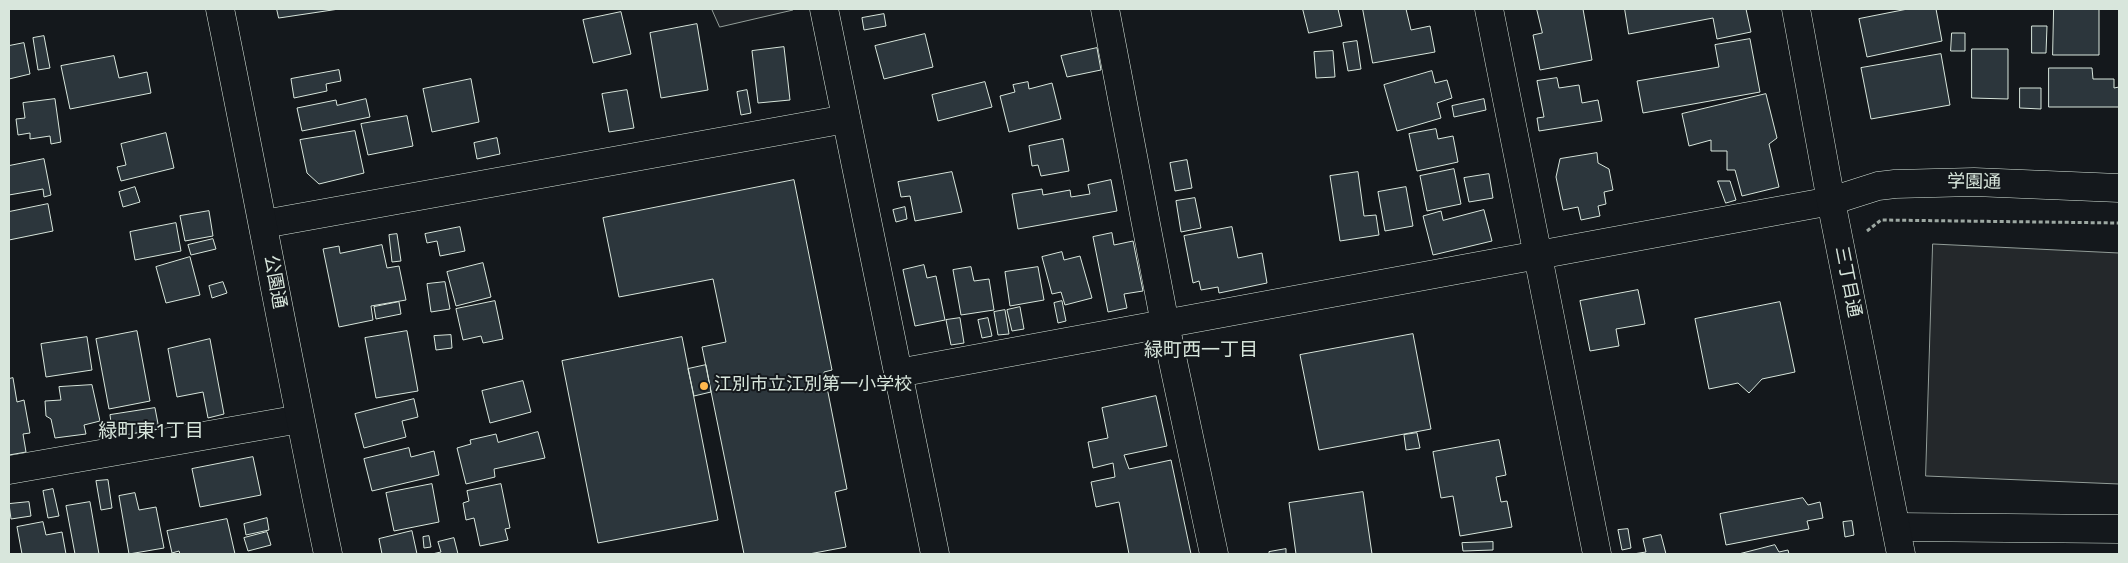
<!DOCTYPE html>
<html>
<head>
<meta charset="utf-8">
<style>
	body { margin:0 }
	#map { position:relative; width:2128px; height:563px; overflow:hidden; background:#14181c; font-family:"Titillium Web",sans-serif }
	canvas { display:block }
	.frame { position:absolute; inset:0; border:10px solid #d8e6dc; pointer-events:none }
</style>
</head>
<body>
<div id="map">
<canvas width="2128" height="563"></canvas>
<div class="frame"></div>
</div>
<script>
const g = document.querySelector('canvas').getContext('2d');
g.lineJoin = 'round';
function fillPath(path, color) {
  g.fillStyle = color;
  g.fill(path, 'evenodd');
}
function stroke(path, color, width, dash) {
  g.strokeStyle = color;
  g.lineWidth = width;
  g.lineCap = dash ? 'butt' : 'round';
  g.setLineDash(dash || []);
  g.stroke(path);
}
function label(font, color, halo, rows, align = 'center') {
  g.font = font + ' "Titillium Web","Noto Sans JP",sans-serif';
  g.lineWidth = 4;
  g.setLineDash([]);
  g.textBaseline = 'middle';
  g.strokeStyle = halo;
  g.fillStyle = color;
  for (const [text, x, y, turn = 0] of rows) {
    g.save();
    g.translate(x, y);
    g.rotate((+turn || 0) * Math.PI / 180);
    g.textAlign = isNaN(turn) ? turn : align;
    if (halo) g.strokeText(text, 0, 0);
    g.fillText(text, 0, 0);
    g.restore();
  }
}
const green = new Path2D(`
	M712,9H793V10L720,27Z`);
fillPath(green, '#202428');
stroke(green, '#939e99', 1);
const parking = new Path2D(`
	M1933,244L2119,253V484L1926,476Z`);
fillPath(parking, '#24282b');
stroke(parking, '#939e99', 1);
const building = new Path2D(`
	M277,9H339L279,18Z
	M1303,9H1338L1342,26L1309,33Z
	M1363,9H1406L1411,30L1430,26L1435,52L1373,63Z
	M1537,9H1583L1592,60L1540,70L1533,35L1542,33Z
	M1625,9H1746L1751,32L1717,39L1713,18L1629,34Z
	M1908,9H1936L1942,41L1867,57L1859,19Z
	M2054,9H2099V55H2053Z
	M621,12L631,54L593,63L583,20Z
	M884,14L886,26L864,30L862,18Z
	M697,24L708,90L661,98L650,33Z
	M2032,26H2047L2046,53H2032Z
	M1952,33H1965V51H1951Z
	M925,34L933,67L884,79L875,46Z
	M44,36L50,68L38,70L33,38Z
	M1750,39L1760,92L1643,113L1637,81L1719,67L1715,45Z
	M1357,41L1361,69L1348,71L1343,43Z
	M24,43L30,74L9,79V46Z
	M784,47L790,100L758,103L752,51Z
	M1097,48L1101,70L1067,77L1061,56Z
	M1972,49H2008V99L1972,98Z
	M1333,51L1335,77L1316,78L1314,52Z
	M1941,54L1950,105L1871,119L1861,68Z
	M114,56L119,78L147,72L151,93L70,109L61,66Z
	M2049,68H2092L2093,79H2114V88L2119,87V107H2049Z
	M339,70L341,81L326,84L327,91L294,98L291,79Z
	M1432,71L1435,83L1447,80L1452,98L1437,103L1441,118L1397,131L1384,85Z
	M1557,78L1559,88L1579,85L1582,103L1598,100L1602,121L1539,131L1537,118L1544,117L1537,81Z
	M471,79L479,122L432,132L423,89Z
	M985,82L992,107L938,121L932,95Z
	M1028,82L1029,89L1052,83L1061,119L1009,132L1000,96L1015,92L1013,85Z
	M2020,88H2041V109L2020,108Z
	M627,90L634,128L609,132L602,94Z
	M747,90L751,113L741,115L737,92Z
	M1766,94L1777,138L1769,144L1779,187L1742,196L1735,170H1727V151H1711V140L1689,146L1682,114Z
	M55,99L61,142L51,144L50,136L30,139V133L18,135L16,119L25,118L23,103Z
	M366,99L370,117L302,131L297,108L336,100L337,105Z
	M1484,99L1486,110L1454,117L1452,106Z
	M407,116L413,146L368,155L361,124Z
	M1436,129L1438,139L1453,136L1458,162L1417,171L1409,134Z
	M355,131L364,173L319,184L307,173L300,140Z
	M166,133L174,168L121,181L117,167L126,165L121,144Z
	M497,138L500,154L477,159L474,143Z
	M1063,139L1069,171L1041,176L1038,165L1032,166L1029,146Z
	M1597,153L1598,163L1609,169L1613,190L1604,192L1606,204L1598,206L1600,216L1581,220L1578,207L1563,210L1556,177L1560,159Z
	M44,159L51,195L44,197L43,189L9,195V166Z
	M1187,160L1192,188L1175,191L1170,163Z
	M1454,169L1461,204L1427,211L1420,176Z
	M952,172L962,212L915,221L910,196L901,197L898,182Z
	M1358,172L1364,216L1376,215L1379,235L1340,241L1330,176Z
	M1489,174L1493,198L1469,202L1464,178Z
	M794,180L832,370L824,372L847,489L835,492L846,547L809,554H744L702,347L726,342L713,279L619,297L603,218Z
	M1111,180L1117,211L1018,229L1012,194L1042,189L1043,195L1070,190L1071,197L1090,194L1088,185Z
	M1718,181H1730L1736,200L1726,203Z
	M135,187L140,202L123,207L119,192Z
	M1406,187L1413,226L1385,231L1378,192Z
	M1195,198L1201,228L1181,232L1176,201Z
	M48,204L53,231L9,240V212Z
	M905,207L907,219L896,222L893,210Z
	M1484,210L1492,241L1433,255L1423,216L1441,211L1443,220Z
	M209,211L213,236L185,241L180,216Z
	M176,223L181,251L135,260L130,232Z
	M460,227L465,251L440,256L437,241L427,243L425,234Z
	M1232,227L1238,258L1262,253L1267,283L1219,293L1218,287L1201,290L1199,281L1193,283L1184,236Z
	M1112,233L1114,245L1133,241L1143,291L1124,294L1127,308L1108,312L1093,237Z
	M397,234L401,261L392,262L389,235Z
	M213,239L216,249L191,255L188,245Z
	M382,245L387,268L399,266L406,300L371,306L373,320L339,327L323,249L339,246L340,253Z
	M1062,252L1064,260L1080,256L1092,298L1065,305L1061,292L1052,294L1042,257Z
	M190,257L200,295L166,303L156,267Z
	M483,263L491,297L456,306L447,272Z
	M924,265L927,278L936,276L945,320L915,326L903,270Z
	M971,267L974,281L989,279L994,310L961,315L953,270Z
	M1038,267L1044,300L1010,306L1005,272Z
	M223,282L227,293L212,298L209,286Z
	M445,282L450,309L431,312L427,284Z
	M1638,290L1645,324L1616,329L1619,346L1590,351L1580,301Z
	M495,301L503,339L483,343L481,336L463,340L456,309Z
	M1062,301L1066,321L1058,323L1054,303Z
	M399,302L401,314L376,319L374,307Z
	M1780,302L1795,372L1762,379L1749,393L1738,383L1709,389L1695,319Z
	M1020,307L1024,329L1012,331L1007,310Z
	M1005,310L1009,334L998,335L994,312Z
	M960,318L964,343L951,345L946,320Z
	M988,318L992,336L982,338L978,320Z
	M137,331L150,401L109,409L96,339Z
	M407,331L418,391L376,398L365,338Z
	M1413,334L1431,429L1319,450L1300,355Z
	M451,335L452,348L436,350L434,336Z
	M87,337L92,370L46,377L41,344Z
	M682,337L718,520L598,543L562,361Z
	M210,339L224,414L208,418L203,392L177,397L168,349Z
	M706,365L711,392L694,396L688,369Z
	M13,378L17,402L24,400L30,433L23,434L26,452L9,455V379Z
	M523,381L531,412L490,423L482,391Z
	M92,385L100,421L84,425L86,434L55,438L51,419L46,416L45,401L61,400L59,387Z
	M1156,396L1167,446L1124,455L1129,469L1171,460L1191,554H1129L1119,502L1096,507L1091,482L1115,477L1113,463L1093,468L1088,442L1108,438L1102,408Z
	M414,399L418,417L402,421L406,437L364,448L355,414Z
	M155,408L159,429L113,437L110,415Z
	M538,432L545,458L494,469L495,477L466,484L457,448L471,444L470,440L496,434L498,442Z
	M1417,433L1420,448L1406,450L1404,435Z
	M1499,440L1506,475L1496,477L1501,502L1507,501L1512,527L1460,536L1453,496L1441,498L1433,452Z
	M409,448L411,457L434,451L439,475L372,491L364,459Z
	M253,457L261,495L200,507L192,469Z
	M108,480L112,508L101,510L96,481Z
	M432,484L439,522L394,531L386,493Z
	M501,484L510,528L505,529L508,540L480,546L474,518L466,520L463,503L469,501L467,491Z
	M53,489L59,516L48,518L43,491Z
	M1363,492L1372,554H1296L1289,503Z
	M135,493L139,510L156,507L164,548L129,554L119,496Z
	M1803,498L1808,505L1820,502L1823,518L1807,521L1809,529L1726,545L1720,514Z
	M29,502L31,516L11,519L9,504Z
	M90,502L99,554H75L66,506Z
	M267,518L269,530L246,535L244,524Z
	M227,519L235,554H180L179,551L172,553L167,531Z
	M1852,521L1854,535L1845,537L1843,522Z
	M43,522L46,535L62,532L66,554H22L17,527Z
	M1628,529L1631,548L1622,550L1618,530Z
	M412,531L417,554H382L379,539Z
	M267,532L271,545L248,551L244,538Z
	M1661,535L1666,554H1633L1646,552L1643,539Z
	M429,536L431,547L424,548L423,537Z
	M454,538L458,554H432L441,552L438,542Z
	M1493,542V550L1463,551L1462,543Z
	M1775,545L1779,552L1788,550L1789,554H1739Z
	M1286,549V554H1269V552Z`);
fillPath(building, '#2c363c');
stroke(building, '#d8e6dc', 1);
const minor = new Path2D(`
	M824,9L935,554
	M1105,9L1165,324L1214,554
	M1489,9L1597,554
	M264,224L846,119
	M898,373L1831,201
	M9,470L300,419
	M1896,527L2119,529`);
const tertiary = new Path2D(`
	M220,9C257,190 290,373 328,554
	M1796,9L1831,201L1901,554
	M1831,201L1878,186L1895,184L1974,182L2119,188`);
stroke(minor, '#d8e6dc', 29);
stroke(tertiary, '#d8e6dc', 29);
stroke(new Path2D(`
	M1867,231L1881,220L2119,223`), '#9da8a2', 3, [4, 2.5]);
stroke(minor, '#14181c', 28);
stroke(tertiary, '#14181c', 28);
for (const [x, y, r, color] of [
	[704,386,5,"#ffb74d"]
]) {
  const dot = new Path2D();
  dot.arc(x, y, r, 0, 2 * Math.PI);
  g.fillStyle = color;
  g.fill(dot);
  stroke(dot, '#14181c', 2);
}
label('18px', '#d8e6dc', '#14181c', [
	["学園通",1974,183,1],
	["公園通",274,282,80],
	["三丁目通",1847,282,79]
]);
label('18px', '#d8e6dc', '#14181c', [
	["江別市立江別第一小学校",714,386]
], 'left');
label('19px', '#d8e6dc', '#14181c', [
	["緑町西一丁目",1201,351],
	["緑町東1丁目",151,432]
]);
</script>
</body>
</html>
